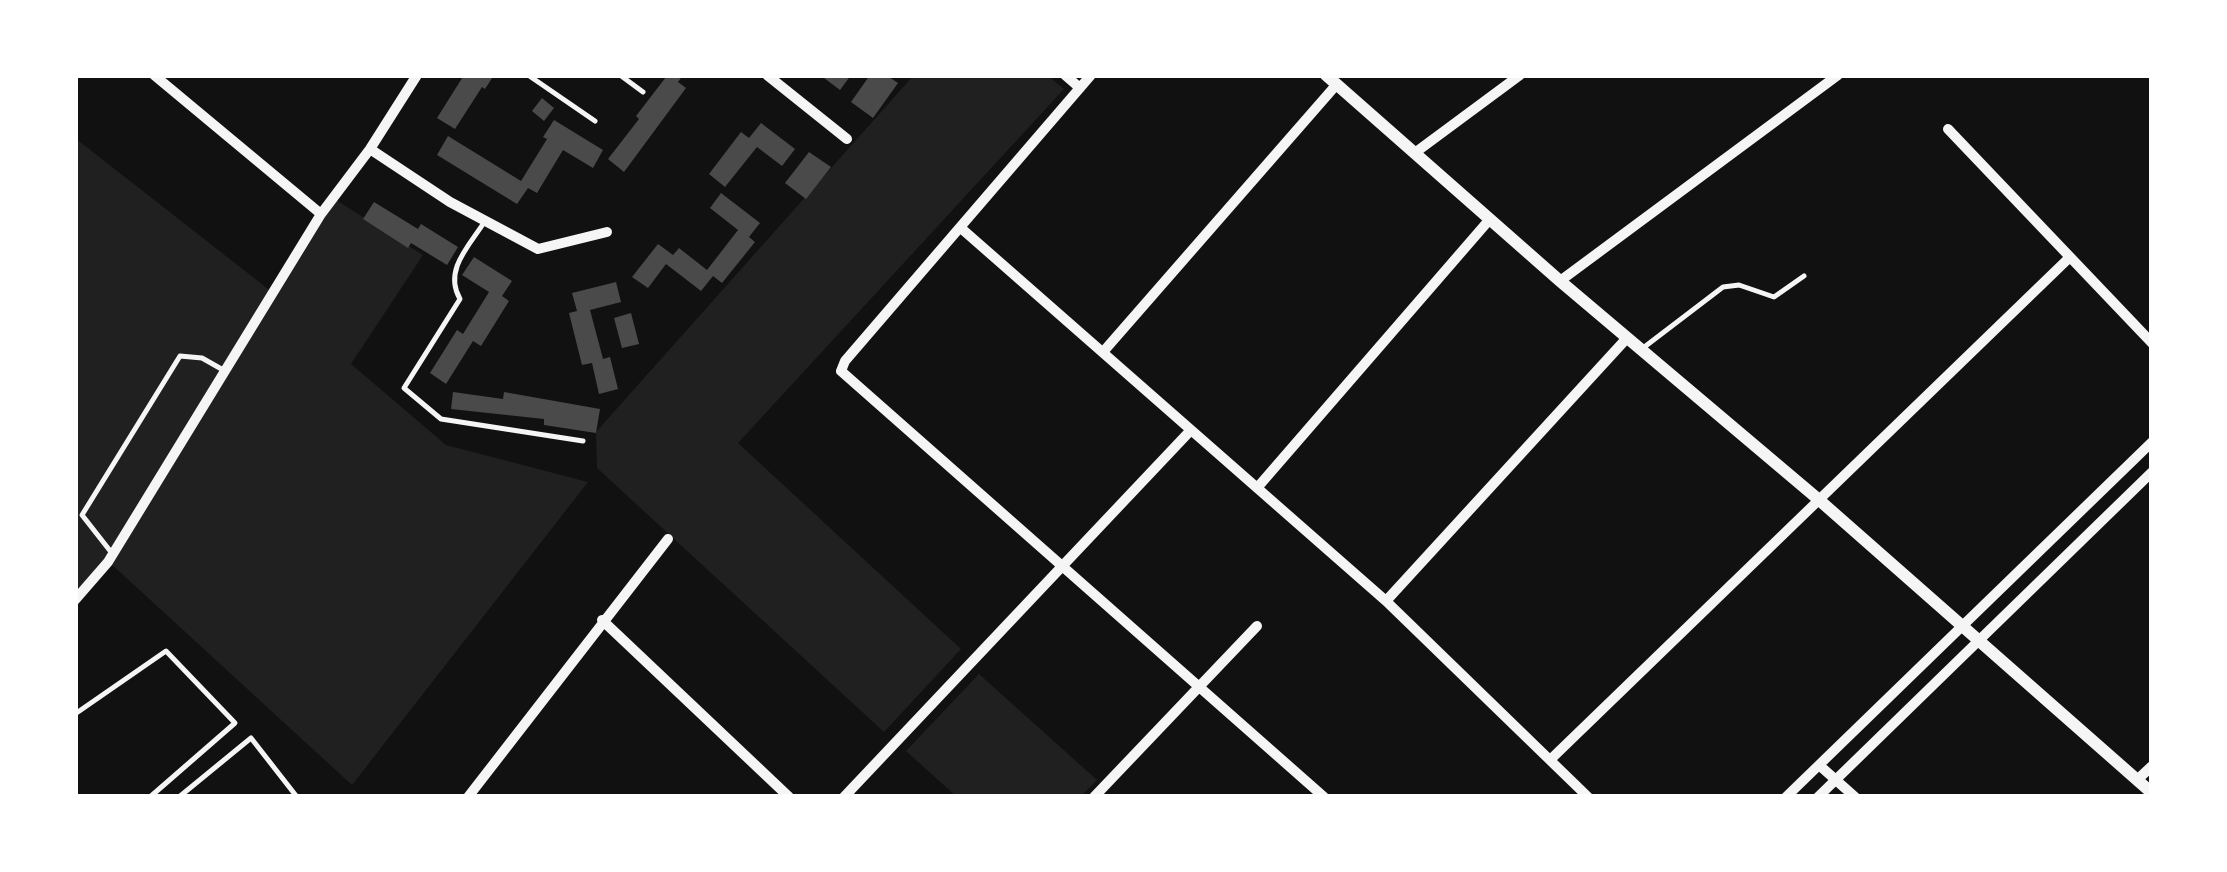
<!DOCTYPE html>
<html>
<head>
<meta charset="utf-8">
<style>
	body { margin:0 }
	#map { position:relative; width:2227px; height:872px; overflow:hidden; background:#111; font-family:"PT Sans Narrow",sans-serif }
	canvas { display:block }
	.frame { position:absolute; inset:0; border:78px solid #fff; pointer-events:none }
</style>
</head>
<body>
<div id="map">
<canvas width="2227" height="872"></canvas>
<div class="frame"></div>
</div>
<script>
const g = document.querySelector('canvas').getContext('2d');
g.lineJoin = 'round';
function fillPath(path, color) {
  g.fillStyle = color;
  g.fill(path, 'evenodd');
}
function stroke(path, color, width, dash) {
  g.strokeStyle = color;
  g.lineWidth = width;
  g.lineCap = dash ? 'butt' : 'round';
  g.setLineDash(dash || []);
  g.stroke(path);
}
fillPath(new Path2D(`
	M914,75H1047L1064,89L738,443L961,649L884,732L597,468L596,432Z
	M75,138L272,292L333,198L423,255L351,364L446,445L588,482L352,785L109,562L75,600Z
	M979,674L1097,780L1080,797H957L906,751Z`), '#202020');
fillPath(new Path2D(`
	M464,75H494L485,89L482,87L455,129L437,118Z
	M663,75H683L678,82L686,88L624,172L608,159L639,119L636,116L666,77Z
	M820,75H851L840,90Z
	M870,75H886L898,83L873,118L851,102Z
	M542,98L554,108L544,121L532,111Z
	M554,120L603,150L593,168L563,150L537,193L528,188L517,204L437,155L448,136L521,181L547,139L543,137Z
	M761,123L795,149L782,166L757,147L725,187L709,174L741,132L749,138Z
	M809,152L831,167L806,199L785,183Z
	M721,193L760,223L749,237L755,242L722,283L713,276L701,291L666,264L648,288L632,277L658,244L673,255L679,248L707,270L738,230L710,208Z
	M374,202L418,229L421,224L458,247L447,265L411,243L408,248L363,219Z
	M474,257L512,281L502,296L509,301L481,346L473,341L446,384L430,373L457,330L463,334L489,292L462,275Z
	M616,282L621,302L590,310L603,359L610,357L618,389L599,394L592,363L582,365L569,313L577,311L572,293Z
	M631,313L639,344L622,348L614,318Z
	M453,392L503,399L504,392L600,409L596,433L544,425V419L451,409Z`), '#4a4a4a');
stroke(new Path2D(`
	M528,75L595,121
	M620,75L643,92
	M485,221C470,245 443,270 460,299L404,388L441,419L583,441
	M1643,348L1723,287L1739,285L1774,297L1804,276
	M111,552L82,515L180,356L202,358L225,371
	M75,714L166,651L235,723L150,797
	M179,797L251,738L297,797`), '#f5f5f5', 5);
stroke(new Path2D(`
	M154,75L321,214
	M767,75L847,139
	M1065,75L1080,88
	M1091,75L845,361L841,371L1324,797
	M1948,129L2152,343
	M370,149L450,202L538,249L607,232
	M1416,152L1520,75
	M962,229L1386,601L1588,797
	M1560,281L1838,75
	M1103,352L1337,84
	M1257,488L1490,219
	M75,600L108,562L321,214L370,149L417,75
	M1386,601L1627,338
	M602,620L789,797
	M1551,759L2070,257
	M1819,765L1855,797
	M2137,780L2152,766
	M468,797L668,539
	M844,797L1191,430
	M1094,797L1257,626
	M1786,797L2152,442
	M1818,797L2152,472`), '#f5f5f5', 10);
stroke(new Path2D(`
	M1326,75L1560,281L1818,499L2152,793`), '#f5f5f5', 12);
</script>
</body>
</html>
